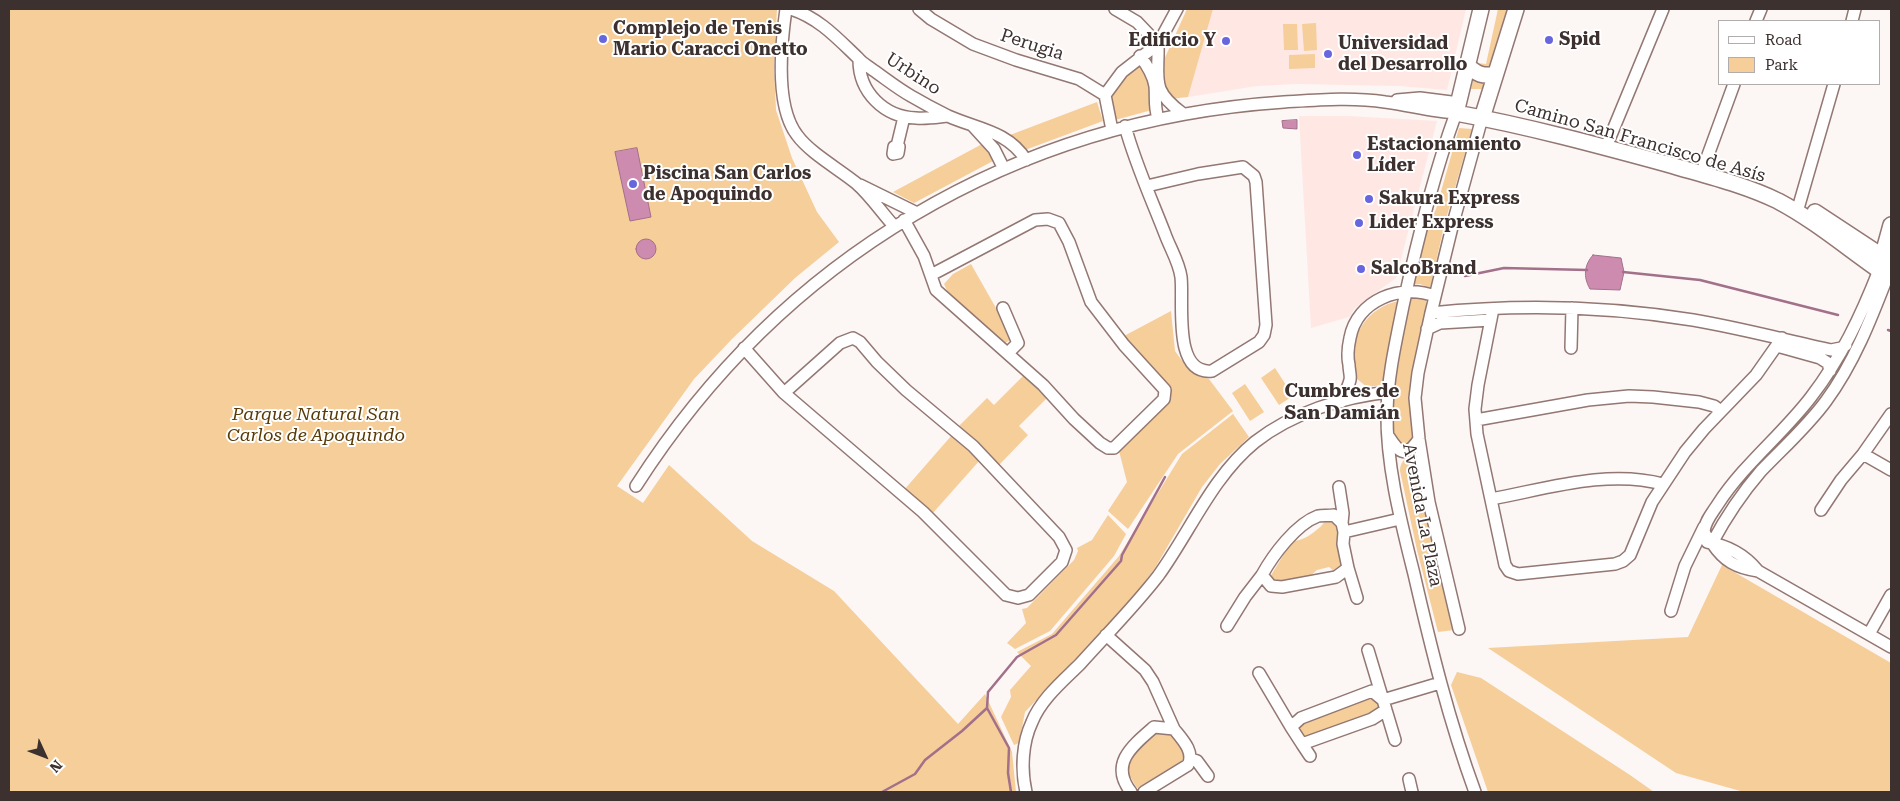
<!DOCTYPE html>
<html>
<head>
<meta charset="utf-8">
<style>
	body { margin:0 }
	#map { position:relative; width:1900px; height:801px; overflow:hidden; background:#fcf6f5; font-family:"Roboto Serif",serif }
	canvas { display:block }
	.frame { position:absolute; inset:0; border:10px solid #3c312f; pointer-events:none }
	.legend { position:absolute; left:1718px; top:20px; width:162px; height:65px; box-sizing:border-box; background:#fff; border:1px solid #b1adac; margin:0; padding:6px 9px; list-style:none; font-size:15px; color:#3c312f }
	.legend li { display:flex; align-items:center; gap:10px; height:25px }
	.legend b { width:25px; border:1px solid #b1adac }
	.north { position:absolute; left:20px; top:731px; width:50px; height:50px; -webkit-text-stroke:4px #fff; paint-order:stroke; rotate:133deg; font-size:14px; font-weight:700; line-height:20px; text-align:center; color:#3c312f }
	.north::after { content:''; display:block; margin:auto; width:18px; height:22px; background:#3c312f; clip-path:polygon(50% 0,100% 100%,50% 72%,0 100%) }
</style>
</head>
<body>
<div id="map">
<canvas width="1900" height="801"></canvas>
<div class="frame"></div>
<ul class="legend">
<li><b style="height:6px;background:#fff"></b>Road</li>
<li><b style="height:14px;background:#f5ce9a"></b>Park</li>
</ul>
<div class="north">N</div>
</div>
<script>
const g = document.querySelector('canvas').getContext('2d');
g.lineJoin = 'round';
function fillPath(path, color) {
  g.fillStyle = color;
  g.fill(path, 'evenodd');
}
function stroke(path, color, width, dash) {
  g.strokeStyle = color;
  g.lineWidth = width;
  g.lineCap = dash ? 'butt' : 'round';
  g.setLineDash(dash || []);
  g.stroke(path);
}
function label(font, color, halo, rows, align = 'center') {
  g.font = font + ' "Roboto Serif",serif';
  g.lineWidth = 4;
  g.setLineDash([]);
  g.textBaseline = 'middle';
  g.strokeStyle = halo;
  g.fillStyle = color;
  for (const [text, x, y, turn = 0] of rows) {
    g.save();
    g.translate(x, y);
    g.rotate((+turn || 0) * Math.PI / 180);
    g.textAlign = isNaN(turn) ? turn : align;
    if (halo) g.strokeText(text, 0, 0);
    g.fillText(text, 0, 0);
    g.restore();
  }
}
fillPath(new Path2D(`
	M1213,9H1466L1447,90L1400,86L1297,84L1257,86L1188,97Z
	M1299,116H1348L1437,121L1396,278L1355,308L1349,317L1311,328Z`), '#ffe7e3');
fillPath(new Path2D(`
	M9,9H777L774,67L776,110L792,158L817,212L839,242L795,278L732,339L694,379L617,486L643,503L669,465L752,541L834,591L958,724L985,694L1012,752L1016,792H9Z
	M1187,9H1213L1188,97L1170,99L1163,86V62Z
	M1498,9H1510L1483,89H1471L1477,63L1486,64Z
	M1316,23L1317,50L1304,51L1302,24Z
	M1283,24H1297L1298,50H1284Z
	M1315,54V68L1289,69V55Z
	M1141,65L1150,78L1152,110L1115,120L1111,95L1124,77Z
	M1097,102L1103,121L1025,150L1010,135Z
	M1459,128L1472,129L1445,222L1430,288L1420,284L1412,285L1423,239L1436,209Z
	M984,143L993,161L914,203L893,192Z
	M971,264L1013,338L1004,344L950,297L944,284L953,274Z
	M1416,296H1421L1426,300L1427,307L1410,397L1412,437L1410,443L1404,447L1393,438C1389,391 1400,346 1410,300Z
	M1399,301L1382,385L1367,387L1357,379C1356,369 1354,360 1354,351C1355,325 1376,305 1399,301Z
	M1171,311L1175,351L1188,369L1209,379L1233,411L1178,454L1128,529L1108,511L1127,482L1119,451L1168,401L1171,393L1166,382L1124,336Z
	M1275,368L1293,396L1279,405L1261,378Z
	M1024,375L1047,398L1019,426L1028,435L999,465L959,426L987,398L994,405Z
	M1245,384L1264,412L1250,421L1232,393Z
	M1233,414L1249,437L1220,464L1202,487L1155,568L1131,600L1025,712L1019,743L1014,745L1001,717L1011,697L1010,690L1031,666L1017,652L1052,634L1119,556L1182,454Z
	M952,435L980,460L932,514L904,490Z
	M1415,451L1429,529L1454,630L1438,632L1417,550L1400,471C1400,460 1407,458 1415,451Z
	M1108,515L1126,534L1114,556L1050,631L1015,649L1007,643L1026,623L1022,609L1027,608L1074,560L1078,551L1077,548L1092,540Z
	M1328,520H1332L1336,524L1338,528L1337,535L1342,566L1338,571H1334L1329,567L1317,570L1309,577L1276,584L1270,577L1292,541C1302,541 1311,535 1319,528C1323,525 1323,522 1328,520Z
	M1722,565L1891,663V792H1744L1676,773L1488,648L1688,637Z
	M1457,672L1481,678L1630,775L1654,792H1488L1451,685Z
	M1375,695L1380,712L1305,740L1297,725Z
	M1157,729L1170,731L1185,754L1182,762L1137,788L1128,773L1130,759Z`), '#f5ce9a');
const water = new Path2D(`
	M1297,120V129L1283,128L1282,121Z
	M637,148L651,217L630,221L615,152Z
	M636 249a10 10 0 1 1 20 0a10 10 0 1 1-20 0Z
	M1593,255L1621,258L1624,272L1620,290L1590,289C1583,277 1584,265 1593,255Z`);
fillPath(water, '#ce8bb0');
stroke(water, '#a27089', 1);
stroke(new Path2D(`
	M1623,272L1700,280L1838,315
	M1465,276L1504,268L1587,270
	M1888,330L1891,331
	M882,792L915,774L925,760L962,731L987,708
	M1011,792L1008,773L1009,748L987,708L988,692L1017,657L1056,635L1121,561L1122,555L1165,477`), '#a27089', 2.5);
const street = new Path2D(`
	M786,9C781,44 775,106 797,135C810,153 839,169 856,183C870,195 882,213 894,226
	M791,9C819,18 837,38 858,58C862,63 868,66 873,70C886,79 897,88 911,96C923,103 936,110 948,116C977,129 1008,131 1026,160
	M919,9L931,19L973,44L1016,60L1079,79L1105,95L1112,130
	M1115,9L1137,22L1158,44C1159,80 1150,89 1182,113
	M1756,21L1761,9
	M1852,21L1855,9
	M1140,56C1147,65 1153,74 1155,86C1156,97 1154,107 1158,118
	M859,60C859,92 884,117 916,118C927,119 938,117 948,116
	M1105,95L1122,72L1158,44L1177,9
	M1397,100L1420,98L1459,103
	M973,126L994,149L1004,169
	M1125,126C1135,163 1151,198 1165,234C1170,248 1179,262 1181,277C1184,301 1172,375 1212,371L1259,342L1264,335L1266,325L1256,182L1254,176L1243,167L1198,174L1147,186
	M897,146L894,147L893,154L898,153L899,147L897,146L904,117
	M1606,147L1663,9
	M1704,166L1734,84
	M860,185L917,213
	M1797,212L1834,84
	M904,220L924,256L936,290L1043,385L1074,419L1100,443L1108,448H1114L1164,399L1165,390L1124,345L1091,302L1069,242L1059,223L1048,219L1035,220L931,275
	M1879,270C1861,316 1841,358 1811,397C1782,435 1744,464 1718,504C1713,512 1705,521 1704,531C1705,537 1709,538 1712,543C1724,561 1736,568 1758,571L1891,647
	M1003,308L1018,343L1008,353
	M1493,309L1478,385L1475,409L1477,434L1505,565L1509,571L1518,574L1615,564L1623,561L1630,555L1652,502L1685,452L1704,429L1756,375L1782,338
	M1431,313C1518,304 1606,306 1693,320C1740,328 1785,340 1831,350L1841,348L1846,345
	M1427,329L1440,323L1491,320
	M1777,346L1820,358L1828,363L1830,371
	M744,348L784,393L923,512L1006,595L1018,598L1029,595L1062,562L1066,550L1059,537L973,446L906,390L877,362L860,342L853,338L840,343L784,393
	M1571,348L1572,308
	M1341,402C1344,395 1348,388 1350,380C1351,376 1349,370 1349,365C1347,356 1348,347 1350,338C1357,300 1401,283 1435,296
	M1476,420L1588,400L1629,396L1653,397L1699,402L1714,406L1721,411
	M1389,437C1400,454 1406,458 1419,439
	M1863,454L1891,470
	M636,486C782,258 1014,120 1284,102C1317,100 1352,97 1385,102C1409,105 1432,112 1456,113C1433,176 1417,241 1403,306C1396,341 1388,375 1387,411C1386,465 1401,522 1414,574C1431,648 1449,721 1475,792
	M1339,487L1343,513L1342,523
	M1491,499C1546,489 1607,469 1663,484
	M1821,510L1841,480L1863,454L1891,414
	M1334,515L1342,523L1344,532L1343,544L1348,568L1336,577L1282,587L1271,586L1262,575C1273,555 1296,524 1318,516C1322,515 1329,516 1334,515Z
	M1344,532L1400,519
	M1707,542C1728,546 1744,554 1758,571
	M1712,543C1726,517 1742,493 1761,471C1783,448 1807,427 1826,401C1854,363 1871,319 1888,275
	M1348,568L1357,598
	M1671,611L1685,566L1704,527
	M1227,626L1245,597L1262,575
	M1459,629L1429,502L1419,439L1415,398L1418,373L1431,313L1452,227L1482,118
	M1869,634L1891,595
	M1106,635L1145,670L1153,682L1174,729
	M1368,650L1383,700L1440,683
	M1259,673L1291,727
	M1386,710L1372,719L1302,744L1291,727L1301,718L1372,691L1383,700L1395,740
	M1302,744L1310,756
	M1191,759L1197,761L1208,776
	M1409,779L1412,792
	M1026,792C1021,770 1022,743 1032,722C1041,699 1063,681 1080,664C1106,635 1134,607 1158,576C1190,532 1212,477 1255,442C1292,413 1342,397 1389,392
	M1131,792C1109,764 1132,746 1154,727L1174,729C1182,739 1195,752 1188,765L1144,792`);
const secondary = new Path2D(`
	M1481,9L1456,113C1527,126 1597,145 1667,164C1704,175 1743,184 1778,201C1814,220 1846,247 1879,270L1891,277
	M1468,66C1477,74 1483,77 1495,74
	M1482,118L1516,9
	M1815,212L1891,262
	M1880,265L1891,225`);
stroke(street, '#927772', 14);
stroke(secondary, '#927772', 18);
stroke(street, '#fff', 11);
stroke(secondary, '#fff', 15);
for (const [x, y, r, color] of [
	[603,39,5,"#6766df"],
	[1549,40,5,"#6766df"],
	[1226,41,5,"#6766df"],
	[1328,54,5,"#6766df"],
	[1357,155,5,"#6766df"],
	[633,184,5,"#6766df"],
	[1369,199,5,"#6766df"],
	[1359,223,5,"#6766df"],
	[1361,269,5,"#6766df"]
]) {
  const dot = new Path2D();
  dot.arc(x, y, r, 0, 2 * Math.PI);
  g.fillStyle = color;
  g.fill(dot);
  stroke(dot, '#fff', 2);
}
label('bold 18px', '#3c312f', '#fff', [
	["Complejo de Tenis",613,29],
	["Mario Caracci Onetto",613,50],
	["Spid",1559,40],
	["Edificio Y",1216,41,"right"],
	["Universidad",1338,44],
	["del Desarrollo",1338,65],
	["Estacionamiento",1367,145],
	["Líder",1367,166],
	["Piscina San Carlos",643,174],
	["de Apoquindo",643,195],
	["Sakura Express",1379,199],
	["Lider Express",1369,223],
	["SalcoBrand",1371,269]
], 'left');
label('18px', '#3c312f', '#fff', [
	["Perugia",1032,45,18],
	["Urbino",913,74,33],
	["Camino San Francisco de Asís",1640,141,16],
	["Avenida La Plaza",1422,515,79]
]);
label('italic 18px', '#583a07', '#fff', [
	["Parque Natural San",316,415],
	["Carlos de Apoquindo",316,436]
]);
label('bold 19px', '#3c312f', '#fff', [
	["Cumbres de",1342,391],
	["San Damián",1342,413]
]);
</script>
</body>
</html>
